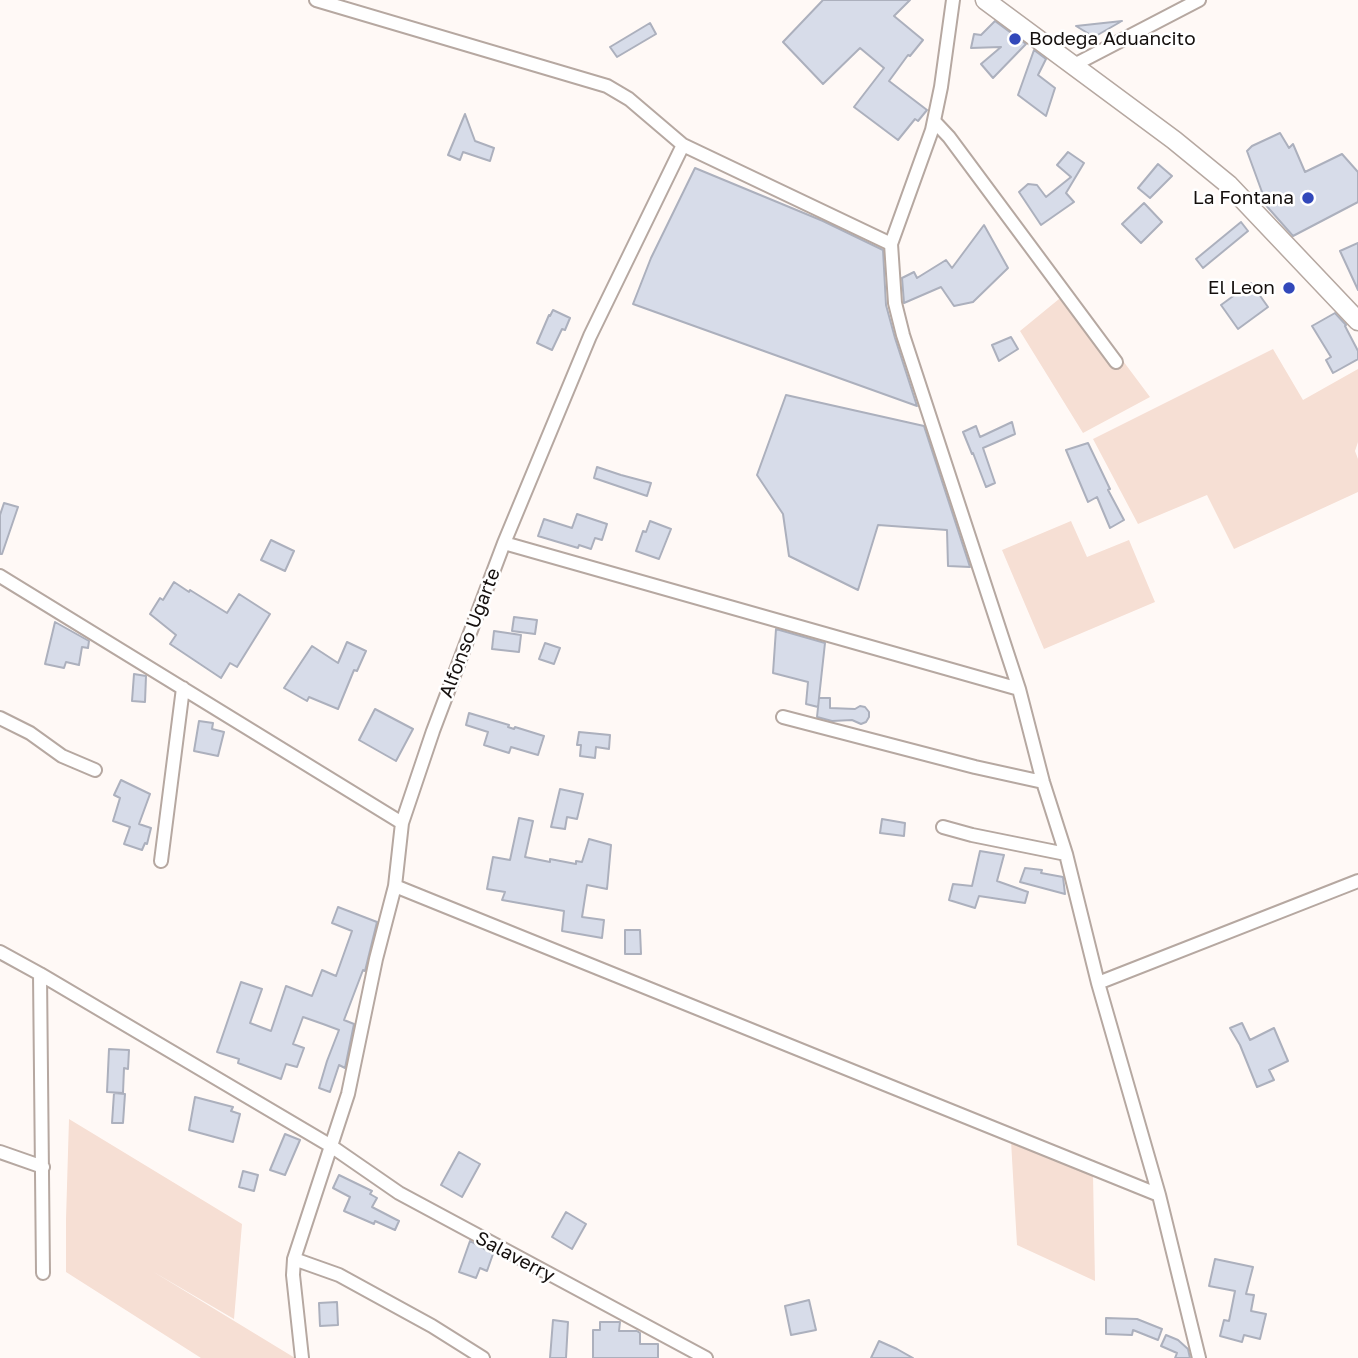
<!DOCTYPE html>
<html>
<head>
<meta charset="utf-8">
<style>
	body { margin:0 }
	canvas { display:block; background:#fff9f6 }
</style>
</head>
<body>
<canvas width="1358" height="1358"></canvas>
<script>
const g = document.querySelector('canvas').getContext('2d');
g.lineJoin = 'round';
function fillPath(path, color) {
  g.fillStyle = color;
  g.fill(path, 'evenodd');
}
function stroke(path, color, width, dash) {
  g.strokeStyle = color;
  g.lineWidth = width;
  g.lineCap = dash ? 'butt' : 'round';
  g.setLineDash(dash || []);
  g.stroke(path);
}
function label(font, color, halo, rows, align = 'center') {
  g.font = font + ' "Golos Text",sans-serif';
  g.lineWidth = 5;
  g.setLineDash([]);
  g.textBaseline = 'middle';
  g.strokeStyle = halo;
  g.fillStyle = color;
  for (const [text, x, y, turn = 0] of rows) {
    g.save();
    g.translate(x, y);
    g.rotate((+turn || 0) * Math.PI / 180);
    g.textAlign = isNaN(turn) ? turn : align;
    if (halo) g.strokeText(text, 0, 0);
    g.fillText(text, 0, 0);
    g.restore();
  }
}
fillPath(new Path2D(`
	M1070,290L1150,397L1083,433L1020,331Z
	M1273,349L1303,400L1358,369V442L1355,451L1358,459V492L1234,549L1207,495L1138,524L1093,439Z
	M1071,521L1087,557L1129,540L1155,602L1044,649L1002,550Z
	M69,1119L242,1224L234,1319L152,1271L295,1358H201L66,1272V1219Z
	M1011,1141L1093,1174L1095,1281L1017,1245Z`), '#f6dfd4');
const building = new Path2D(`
	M823,0H910L894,16L923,40L910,56L908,55L889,81L927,110L918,121L915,119L898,140L854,107L884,68L860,48L823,84L783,42Z
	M995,21L1026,44L993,78L981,64L1001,47L971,48L974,34L981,35Z
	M1122,21L1094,37L1076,26Z
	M650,23L656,34L617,57L610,47Z
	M1034,50L1046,59L1038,75L1055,88L1046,116L1018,95Z
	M465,114L475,141L494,148L490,161L463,152L460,160L448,155Z
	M1280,133L1289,148L1293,144L1305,172L1342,154L1358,172V202L1293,236L1256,194L1262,192L1247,151L1252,146Z
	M1068,152L1084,163L1066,193L1074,202L1041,225L1019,192L1028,184L1037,185L1046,197L1071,177L1057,165Z
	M1158,164L1172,176L1150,198L1138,188Z
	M695,168L823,221L883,250L886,305L895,338L917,406L633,304L651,258Z
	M1144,203L1162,222L1141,243L1122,224Z
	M1241,222L1248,231L1203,268L1196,259Z
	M984,225L1008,268L973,302L954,306L941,287L904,303L902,278L914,272L917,278L946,260L952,268Z
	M1358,243V290L1340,251Z
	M1251,283L1268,307L1238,329L1221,305Z
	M553,310L570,318L565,330L562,329L552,350L537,343L549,315L550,316Z
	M1335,313L1346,325L1345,326L1358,351V359L1333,373L1326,360L1331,357L1312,326Z
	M1011,337L1018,349L999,361L992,345Z
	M786,395L924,426L970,567L948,566L947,530L878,525L858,590L789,556L783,514L757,475Z
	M1012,422L1015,434L983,448L995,483L986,487L973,453L972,454L963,432L976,426L980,437Z
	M1088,443L1110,489L1108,490L1124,520L1110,528L1097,497L1088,502L1066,450Z
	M597,467L621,475L651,483L647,496L594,478Z
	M4,503L18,507L2,554H0V515Z
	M577,514L607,524L602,540L595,538L591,549L579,545L578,548L538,536L544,519L572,528Z
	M650,521L671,529L659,559L636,551L643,531L646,532Z
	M271,540L294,551L285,571L261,560Z
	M174,582L189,592L190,590L227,613L239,594L270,614L237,667L230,663L221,678L170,644L176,635L150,614L160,598L163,600Z
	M514,617L537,620L535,634L512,631Z
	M55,622L89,641L88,648L82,647L79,665L66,662L64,668L45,664Z
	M776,629L825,643L818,707L806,704L808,682L773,673Z
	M494,631L521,635L519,652L492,649Z
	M347,642L366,651L357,671L354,670L338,709L309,697L307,701L284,688L312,646L338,663Z
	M545,643L560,648L554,664L539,659Z
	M134,674L146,676L145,702L132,701Z
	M819,698H830V708L855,709L860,706L865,707L869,712V717L866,722L861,724L852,720L832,721L817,717Z
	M375,709L413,729L396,761L359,740Z
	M469,713L509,725L508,727L514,729L515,727L544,736L538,755L511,747L509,753L484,745L488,732L466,725Z
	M199,721L213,723L212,729L224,732L218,756L194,751Z
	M579,732L610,735L609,749L596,747L595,758L580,756L581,745H577Z
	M121,780L150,794L139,824L151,828L147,844L145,843L142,850L124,844L130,827L113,821L120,798L114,795Z
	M560,789L583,794L577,819L567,817L565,829L551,827Z
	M519,818L533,821L525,857L550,862V859L576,864V861L582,862L589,839L611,845L607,889L587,885L582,917L604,920L602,938L562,931L564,911L502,900L505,892L487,889L493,857L510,860Z
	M882,819L905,823L904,836L880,833Z
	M980,851L1004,855L997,881L1028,892L1025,903L979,896L975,908L949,900L953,884L972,886Z
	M1025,868L1042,870L1041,873L1063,877L1065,894L1020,882Z
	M338,907L377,922L365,971L363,970L344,1020L354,1024L345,1068L339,1065L330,1092L319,1088L327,1061L339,1030L323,1024L303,1017L293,1044L304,1048L297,1067L286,1064L281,1079L238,1063L239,1059L217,1052L241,982L262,989L250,1023L271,1031L286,986L312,996L322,970L336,976L352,931L332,923Z
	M625,930H640L641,954H625Z
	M1242,1023L1250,1040L1274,1028L1288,1061L1269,1070L1274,1080L1257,1087L1240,1045L1230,1028Z
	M109,1049L129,1050L128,1069L124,1068L123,1093L107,1092Z
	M114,1093L125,1094L123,1123H112Z
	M195,1097L233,1107L231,1111L240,1114L233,1142L189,1130Z
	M285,1134L300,1140L285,1175L270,1170Z
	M459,1152L480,1164L462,1197L441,1185Z
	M243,1171L258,1175L254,1191L239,1187Z
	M339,1175L372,1191L370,1194L377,1198L372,1207L399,1221L395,1230L375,1221L374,1224L344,1211L350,1197L333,1188Z
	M566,1212L586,1224L572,1249L552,1237Z
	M470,1241L493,1254L487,1271L480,1268L476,1278L459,1272Z
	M1215,1259L1253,1267L1246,1294L1254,1295L1251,1311L1266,1314L1260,1339L1244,1335L1242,1342L1220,1336L1224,1320L1229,1321L1235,1291L1209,1286Z
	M809,1300L816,1330L791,1335L785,1306Z
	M337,1302L338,1325L320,1326L319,1303Z
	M1106,1318L1137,1319L1162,1329L1158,1340L1133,1330L1132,1335L1106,1334Z
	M553,1320L568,1322L566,1358H550Z
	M600,1322H620L619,1331H637L640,1333V1344H658V1358H593V1330H600Z
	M1166,1335L1178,1340L1188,1349L1190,1358H1175L1177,1353L1161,1346Z
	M879,1341L897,1349L913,1358H871Z`);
fillPath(building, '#d7dce9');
stroke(building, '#acb0bd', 2);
const minor = new Path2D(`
	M316,0L607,86L629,99L683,145L891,244
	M953,0L941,87L932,130L891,244L895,303L903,335L1019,689L1043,782L1066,854L1098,983L1159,1195L1199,1358
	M1074,65L1199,0
	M934,121L949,137L1116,362
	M504,543L1019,689
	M0,576L402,823
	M783,717L975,767L1043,782
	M0,718L30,733L62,756L95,770
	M943,827L972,835L1066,854
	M161,861L183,688
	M395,886L1159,1195
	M0,952L40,974L331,1146L399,1193L706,1358
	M40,974L43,1273
	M1098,983L1358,881
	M0,1152L43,1167
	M294,1259L339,1275L432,1326L483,1358
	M302,1358L293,1275L294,1259L348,1094L376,959L395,886L402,823L433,731L504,543L590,336L683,145`);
const secondary = new Path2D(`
	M985,0L1174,140L1229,185L1358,321`);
stroke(minor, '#b6a8a1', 16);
stroke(secondary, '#b6a8a1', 21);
stroke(minor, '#fff', 12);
stroke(secondary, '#fff', 18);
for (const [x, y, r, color] of [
	[1015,39,7,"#3248ba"],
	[1308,198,7,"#3248ba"],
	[1289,288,7,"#3248ba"]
]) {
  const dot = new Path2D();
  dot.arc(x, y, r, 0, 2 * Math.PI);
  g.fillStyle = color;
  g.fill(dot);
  stroke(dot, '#fff', 2.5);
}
label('19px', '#15100e', '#fff', [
	["Bodega Aduancito",1029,39,"left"],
	["La Fontana",1294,198],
	["El Leon",1275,288]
], 'right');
label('19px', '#15100e', '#fff', [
	["Alfonso Ugarte",470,633,-69],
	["Salaverry",515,1257,28]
]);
</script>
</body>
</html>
